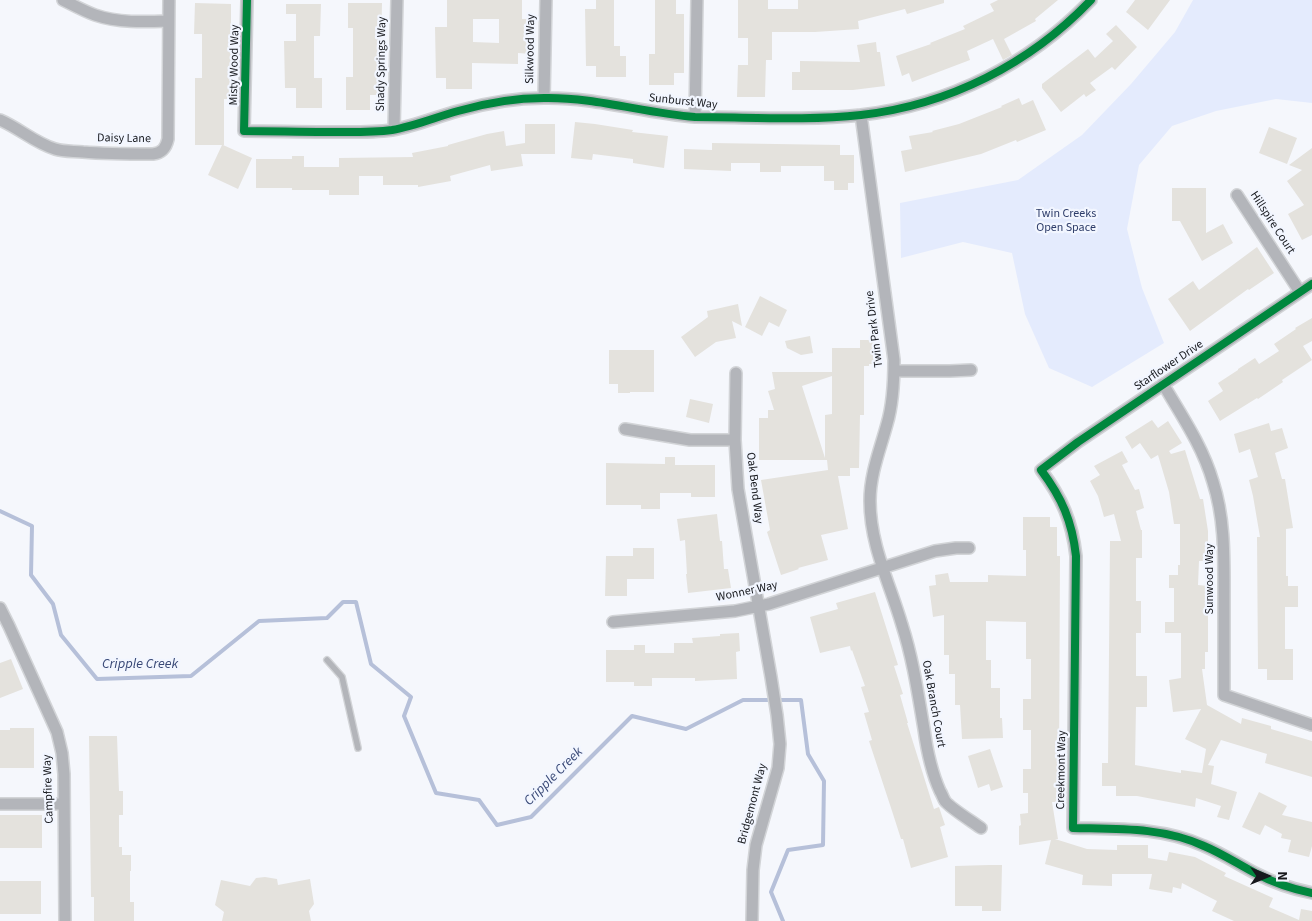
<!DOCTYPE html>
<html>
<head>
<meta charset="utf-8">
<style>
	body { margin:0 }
	#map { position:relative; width:1312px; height:921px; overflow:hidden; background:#f5f7fc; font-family:"Source Sans 3",sans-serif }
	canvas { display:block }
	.north { position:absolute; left:1242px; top:851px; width:50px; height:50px; -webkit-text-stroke:4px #f2f6ff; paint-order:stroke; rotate:90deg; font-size:14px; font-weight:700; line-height:20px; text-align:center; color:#16181d }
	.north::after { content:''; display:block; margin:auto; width:18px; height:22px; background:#16181d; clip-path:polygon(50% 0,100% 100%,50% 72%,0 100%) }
</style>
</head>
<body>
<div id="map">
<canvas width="1312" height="921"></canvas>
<div class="north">N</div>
</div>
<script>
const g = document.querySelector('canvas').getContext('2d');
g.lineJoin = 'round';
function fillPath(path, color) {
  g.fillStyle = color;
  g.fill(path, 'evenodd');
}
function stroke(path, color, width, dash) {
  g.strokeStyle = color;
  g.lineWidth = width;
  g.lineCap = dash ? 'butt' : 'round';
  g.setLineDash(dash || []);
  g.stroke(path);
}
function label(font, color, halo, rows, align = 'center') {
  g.font = font + ' "Source Sans 3",sans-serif';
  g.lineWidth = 4.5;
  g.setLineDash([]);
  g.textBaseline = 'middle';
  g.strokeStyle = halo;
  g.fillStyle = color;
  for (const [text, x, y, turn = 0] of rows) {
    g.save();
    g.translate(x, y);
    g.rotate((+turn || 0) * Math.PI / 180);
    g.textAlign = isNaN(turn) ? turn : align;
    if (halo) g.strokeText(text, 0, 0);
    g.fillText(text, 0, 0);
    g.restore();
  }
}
fillPath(new Path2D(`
	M1193,0H1312V103L1276,99L1216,111L1172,126L1139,165L1127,229L1142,288L1164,343L1092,387L1049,368L1025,314L1012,253L963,242L901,258L900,203L1018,180L1082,135L1131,84L1175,32Z`), '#e4ebfd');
stroke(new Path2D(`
	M0,511L32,526L31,575L53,604L61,635L97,679L191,676L259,621L327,618L343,602H356L371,664L411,697L404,716L436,793L479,800L497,825L531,817L632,716L686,729L743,700H801L808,754L824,781L823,845L788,850L771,892L783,921`), '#b6c0d9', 4);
fillPath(new Path2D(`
	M447,0H522V19H531V54L518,53V64L472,63V89H446V78H436L435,27H447ZM473,19H499V43L473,42Z
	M596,0H614V46H620V56H626V77H596V66H586L585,9H596Z
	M655,0H676V14H684V73H674V85H649V54H655Z
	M738,0H768V9H798V0H944V3L907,14L905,9L858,21L859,29L815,32H772V60H766L765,97H737L738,65H748V38H738Z
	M998,0H1058L1035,19L1036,21L1004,39L1012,55L1003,60L993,39L967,51L970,60L912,82L909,73L902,76L896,56L931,44L930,43L965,29L963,26L994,11L990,4Z
	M1135,0H1170L1148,30L1126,12Z
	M195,3L231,4V99H224V145H223L252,158L238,189L208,175L222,145H195V78H202V34H194Z
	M348,3H382L380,95H370V110H346V77H353V28H348Z
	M286,4H321L320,36H314V78H322V108H296V88H285L284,41H296V14H286Z
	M1116,25L1137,47L1115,70L1112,67L1090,83L1096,90L1086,97L1084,94L1061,112L1042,88V84L1088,49L1095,58L1113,41L1106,34Z
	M876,42L877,52H880L885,86L853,90H792V72H800V61L860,62L857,45Z
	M1019,98L1022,105L1033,100L1046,130L1017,142L1016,140L981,154L905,172L901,151L912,149L909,136L933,132L932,131L959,124L1002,107L1001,106Z
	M575,122L595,124L633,130L632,132L668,136L664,168L633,163V159L593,154L592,160L571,158Z
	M525,124H555V154H521L523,166L491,171L490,165L450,176L451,181L418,187V185H383V176H359V195H329V190H292V188H256V159H292V156H304V167H339V158L413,157L412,153L448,146V145L487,134L504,131L506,146L525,143Z
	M1269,127L1297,138L1287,164L1259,153Z
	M712,143L840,145V155H854V183H848V190H834V181H824V166H781V172H760V163H731V171L684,169V149L712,150Z
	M1312,148V235L1302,240L1288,214L1304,205L1287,181L1302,170L1289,165Z
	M1172,188H1206V233L1223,224L1233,243L1202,261L1180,221H1172Z
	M1257,247L1274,273L1249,290L1248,289L1190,331L1168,299L1193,281L1199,290Z
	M760,296L787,310L779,327L769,322L762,336L745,327Z
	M738,304L742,326L732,321L736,338L716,342L695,357L681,337L708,317L707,311Z
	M1312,318V341L1303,346L1312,360L1282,380L1283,382L1258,399L1257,398L1220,421L1208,401L1223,391L1218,383L1238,370V369L1255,358L1259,364L1279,351L1274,344L1296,329L1295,328Z
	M810,336L813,353L801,355L787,348L785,341Z
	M860,340H877V364H869V366H864V415H860L859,468H850V476H838L848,529L821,535L828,560L798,568L799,569L781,575L767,532L770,530L761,480L828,470L827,460H759V418H768V410H774L768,391L775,389L772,372H832V348H860ZM832,376V414L825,415V458L802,386Z
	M609,350H654V392H630V393H618V384H609Z
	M690,399L713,404L709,423L686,417Z
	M1152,420L1158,428L1168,421L1182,443L1169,451L1171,454L1185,450L1200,499H1203L1208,531V561H1199L1198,585L1208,586V652H1205V669H1202L1207,705L1241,724L1242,718L1271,726V729L1312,741V777L1265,763L1267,754L1221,740L1208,765L1214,766L1211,784L1237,792L1229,820L1217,817L1221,806L1196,798L1195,807L1137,796H1116V786H1102V763H1108L1110,541H1121L1114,514L1104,517L1098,496L1090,481L1100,475L1094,466L1122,451L1128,462L1122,465L1135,490L1139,489L1144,508L1136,511L1141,530H1142V558H1136V601H1141V633H1136V676H1147V707H1136L1135,765L1181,773V770L1202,773L1206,749L1185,739L1201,709L1173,712L1169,680L1181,678V633H1165V622H1174V588H1169V575H1178V565H1180V524H1174L1169,492L1158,455L1151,459L1140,443L1132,449L1125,437Z
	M1269,423L1271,431L1282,428L1288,448L1275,453L1282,479H1285L1293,528L1286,529V576H1288V586H1298V607H1285V649H1293V680H1267V669H1258L1257,537H1260L1253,496L1249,480L1258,477L1250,449L1239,453L1234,434Z
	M665,457H675V465H715V497H691V493H660V509H641V505H606V463L665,464Z
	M717,514L720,541H722L724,569H728L731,588L688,593L686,574H687L685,540L680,541L677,519Z
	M1023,517H1050V527H1057V556H1060L1059,766H1058V792H1056V802H1052L1058,839H1055L1087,849L1117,850V845H1148V858L1167,861L1169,852L1195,857L1226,873L1224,876L1273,898L1269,907L1299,920L1301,909L1312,911V921H1234L1212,911L1217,901L1182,883L1181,889L1173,887L1172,893L1149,889L1152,874H1112V886L1082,885L1083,875L1045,864L1051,840L1019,845V826L1021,825L1020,814L1028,813V793H1023V769H1031V730H1023V699H1031V659H1026V622L986,621V660H991V688H1000V718H1002L1003,738L962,739L960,705H955V674H949V655H944V615L933,617L929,586L936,585L935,575L948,573L950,582H988V575L1026,576V550H1023Z
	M633,548H654V579H627V596H605L606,556H633Z
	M875,592L898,665L894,666L903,694L900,695L908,723H907L934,809L939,807L945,825L940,827L948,857L911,868L903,839H901L893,814L869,741L872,740L864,713L869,712L861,687L865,686L852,650L851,651L850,646L820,653L810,617L838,609L836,603Z
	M739,633L740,651L736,652L737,679L695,681V678H652V686H634V682H606V650H634V645H645V653H674V643H693L692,638L720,636V634Z
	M11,659L23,689L0,698V663Z
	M10,728H34V768H0V730H10Z
	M89,736H117L119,791H123V815H119V847H122V855H131V871H130V902H134V921H94V897H91Z
	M990,749L1003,787L991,791L989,784L978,788L968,756Z
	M1259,792L1287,806L1282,815L1312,822V846L1309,857L1288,852L1291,840L1281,838L1282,834L1265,825L1260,835L1242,827Z
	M0,815H42V848H0Z
	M989,865H1002L1001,911H982V906H955V866Z
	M265,877L277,879L278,885L310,879L314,904L309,911L311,921H222L224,912L215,905L221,880L250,886L256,878Z
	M0,881H41V914H0Z`), '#e4e2dd');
const service = new Path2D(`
	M327,660L342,677L358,748`);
const minor = new Path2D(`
	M63,0C73,5 84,11 95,15C118,23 144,22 168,21
	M247,0L244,131C271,131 298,132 324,132C347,132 370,133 392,130C415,126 436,117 458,111C486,103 515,98 544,98C595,97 644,113 695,117C750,117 806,121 861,115C949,105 1030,64 1091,0
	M544,98L546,0
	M861,115L894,360C894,382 893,404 887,424C880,450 870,474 870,501C870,545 890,584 902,625C913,659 918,694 924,729C927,751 931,771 940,791C942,794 943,798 945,801C950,808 973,822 981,828
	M695,117L697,0
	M0,120C19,128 35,143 55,149C64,152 74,151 83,152C106,154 130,154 153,154C162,153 166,148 168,139L169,0
	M394,129L397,0
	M1237,195L1300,292
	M1312,284L1078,442L1041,470C1062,498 1072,521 1076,556L1073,828C1117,829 1163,827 1204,846C1221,853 1238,864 1255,873C1272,882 1292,889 1312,893
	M894,371H950L971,370
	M736,373L735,440L738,489L771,677L777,715L780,744L778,768L756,845L753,870L752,921
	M1163,384C1182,416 1203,447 1213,482C1225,519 1224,557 1224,596C1224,629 1224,662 1224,695L1312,725
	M625,429L690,440H735
	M0,608L9,626L57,732L62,753L64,774L65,921
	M613,622L735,611L769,604L935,551L956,548H969
	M0,804H64`);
stroke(service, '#d2d4d7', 8);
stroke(minor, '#d2d4d7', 14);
stroke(service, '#b3b5ba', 5.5);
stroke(minor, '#b3b5ba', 11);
stroke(new Path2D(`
	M247,0L244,131C271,131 298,132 324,132C347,132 370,133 392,130C415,126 436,117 458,111C486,103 515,98 544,98C595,97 644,113 695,117C750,117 806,121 861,115C949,105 1030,64 1091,0
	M1312,284L1078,442L1041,470C1062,498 1072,521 1076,556L1073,828C1117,829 1163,827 1204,846C1221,853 1238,864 1255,873C1272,882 1292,889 1312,893`), '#00873e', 8);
label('12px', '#16181d', '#f2f6ff', [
	["Silkwood Way",531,49,-89],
	["Shady Springs Way",382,64,-89],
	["Misty Wood Way",235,65,-89],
	["Sunburst Way",683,102,6],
	["Daisy Lane",124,139,1],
	["Hillspire Court",1272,223,57],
	["Twin Park Drive",875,329,-97],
	["Starflower Drive",1169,366,-34],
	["Oak Bend Way",754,488,83],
	["Sunwood Way",1210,579,-90],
	["Wonner Way",747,592,-12],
	["Oak Branch Court",933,704,80],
	["Creekmont Way",1062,770,-89],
	["Campfire Way",49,789,-92],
	["Bridgemont Way",753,804,-75]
]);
label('12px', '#2d3c69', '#f2f6ff', [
	["Twin Creeks",1066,214],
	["Open Space",1066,228]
]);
label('italic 14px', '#384876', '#f2f6ff', [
	["Cripple Creek",140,665],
	["Cripple Creek",554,777,-45]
]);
</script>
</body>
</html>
